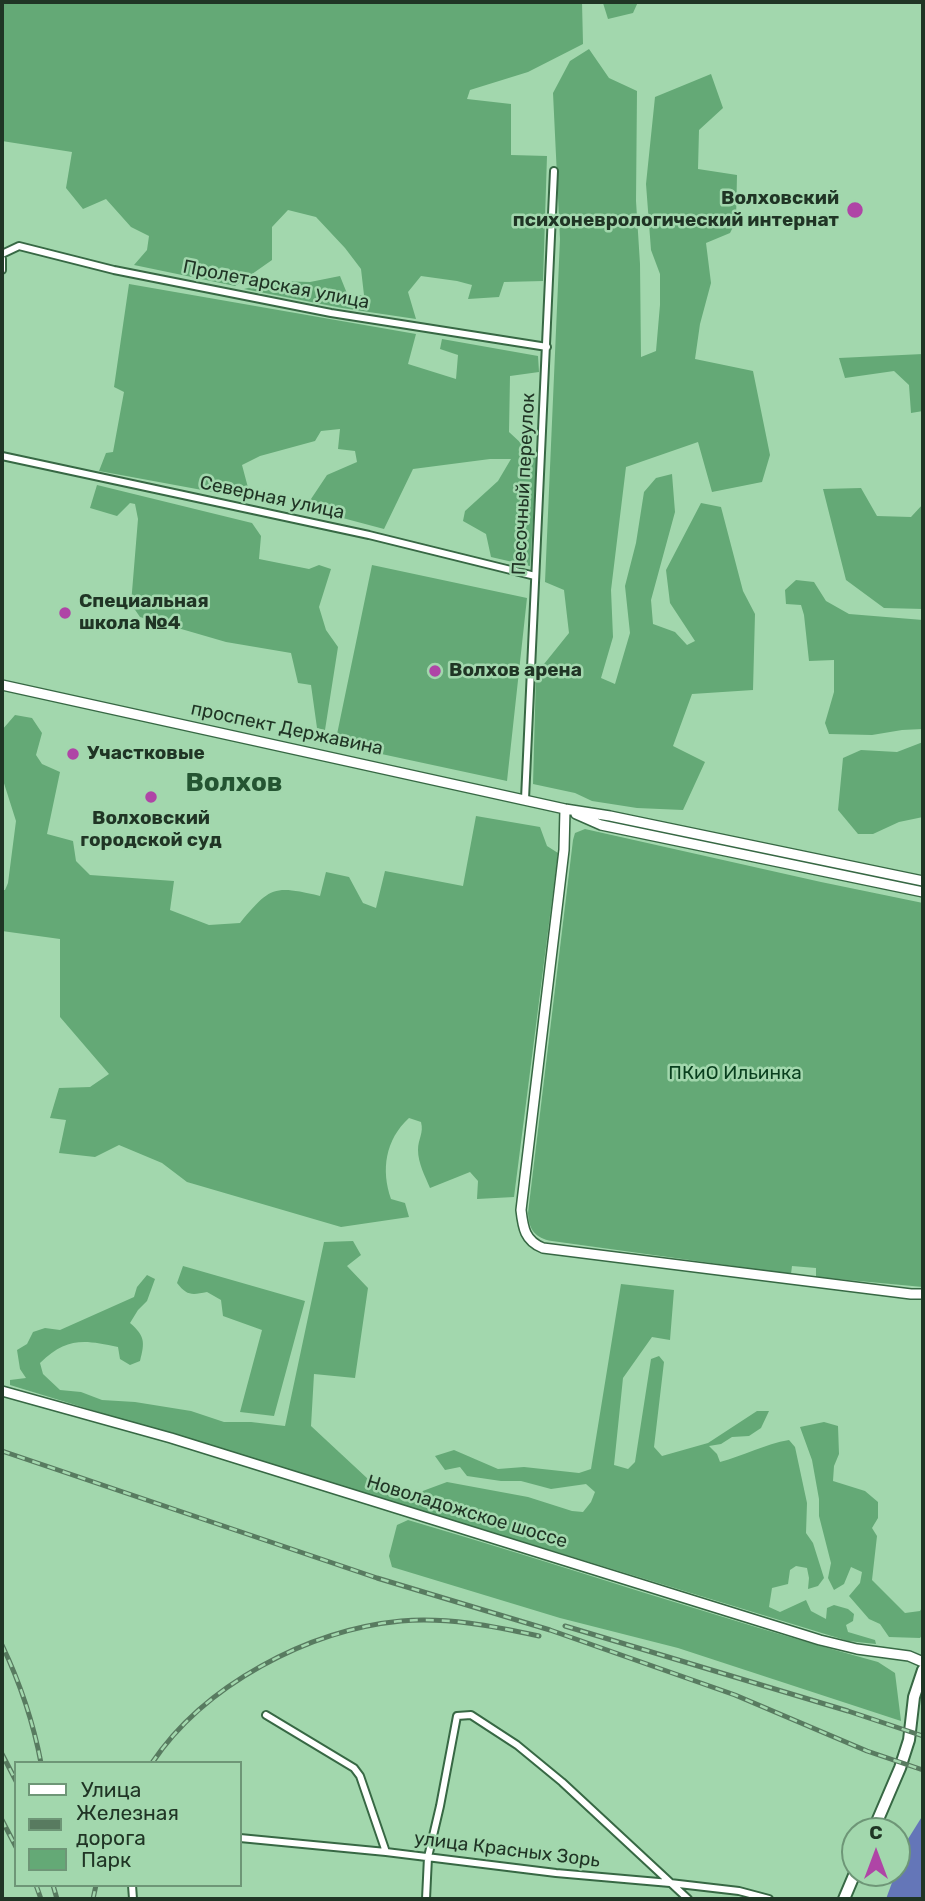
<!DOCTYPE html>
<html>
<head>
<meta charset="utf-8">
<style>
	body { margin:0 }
	#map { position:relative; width:925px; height:1901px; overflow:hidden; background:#a2d7ad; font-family:Rubik,sans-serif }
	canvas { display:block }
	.frame { position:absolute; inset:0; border:4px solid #203525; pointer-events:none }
	.legend { position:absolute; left:14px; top:1761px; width:228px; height:126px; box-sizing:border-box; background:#a2d7ad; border:2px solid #6e9677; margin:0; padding:9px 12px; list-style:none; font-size:21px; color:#203525 }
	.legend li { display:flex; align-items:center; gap:14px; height:35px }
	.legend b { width:35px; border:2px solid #6e9677 }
	.north { position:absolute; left:841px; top:1817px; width:70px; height:70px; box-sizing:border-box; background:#a2d7ad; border:2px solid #6e9677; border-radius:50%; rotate:0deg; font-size:19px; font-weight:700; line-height:28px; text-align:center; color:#203525 }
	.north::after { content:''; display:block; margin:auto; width:24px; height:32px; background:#af45a6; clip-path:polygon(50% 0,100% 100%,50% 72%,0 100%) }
</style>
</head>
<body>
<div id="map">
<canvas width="925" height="1901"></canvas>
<div class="frame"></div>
<ul class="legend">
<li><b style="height:9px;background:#fff"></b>Улица</li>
<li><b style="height:9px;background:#587b60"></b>Железная дорога</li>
<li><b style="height:19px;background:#64a976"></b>Парк</li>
</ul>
<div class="north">С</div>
</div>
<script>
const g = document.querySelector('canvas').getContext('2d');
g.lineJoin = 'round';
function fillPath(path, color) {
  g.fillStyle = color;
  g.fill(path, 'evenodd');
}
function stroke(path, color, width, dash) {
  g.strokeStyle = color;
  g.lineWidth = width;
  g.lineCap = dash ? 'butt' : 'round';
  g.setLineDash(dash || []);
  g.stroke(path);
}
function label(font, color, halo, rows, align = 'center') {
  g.font = font + ' Rubik,sans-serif';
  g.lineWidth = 5;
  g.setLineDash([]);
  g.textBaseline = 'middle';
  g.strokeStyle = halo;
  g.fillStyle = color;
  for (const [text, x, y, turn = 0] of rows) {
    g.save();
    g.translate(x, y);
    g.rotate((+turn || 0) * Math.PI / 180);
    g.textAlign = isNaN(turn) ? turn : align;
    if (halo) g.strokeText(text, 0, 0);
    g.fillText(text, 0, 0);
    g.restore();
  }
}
fillPath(new Path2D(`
	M2,2H582L583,44L528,72L470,90L467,99L511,104V155L547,156L543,281L504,282L499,297L468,299L472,285L457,281L421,276L408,292L416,319L342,308L244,289L275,281L310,282L340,276L348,296L364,295L361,269L345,248L316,217L288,210L272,227V260L235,286L134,265L147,250L149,236L131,227L106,199L83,209L66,188L72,152L2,141Z
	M638,2L633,13L608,19L603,3Z
	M589,49L609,78L637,91L636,201L640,264L641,357L656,351L660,305V274L651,250L646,184L655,97L711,74L723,108L699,130L698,169L737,175L736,221L730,233L706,243L711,283L700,324L695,359L753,371L770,455L762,482L712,492L698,442L626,467L611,590L613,637L601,678L615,684L630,633L625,586L636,543L644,492L656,478L672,474L675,512L651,600L653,624L675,632L687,645L695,641L670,603L666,570L701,503L721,507L743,591L755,614L753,690L692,694L673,746L705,762L683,810L637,808L592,801L575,793L533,784L536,674L569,633L564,590L545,582L560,239L553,93L570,61Z
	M129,284L416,334L408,364L456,379L458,355L440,349L442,339L538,356L539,372L510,376L509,432L537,458L530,566L491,557L486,534L463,521L465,511L498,481L511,459H490L413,469L384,529L305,508L327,475L357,462L355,451L338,449L340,429L321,431L315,441L260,456L242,465L251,499L99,471L106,453L113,452L124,392L114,387Z
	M923,354V411L911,413L909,385L894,371L845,378L839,358Z
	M97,485L252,523L261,536L259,559L309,569L319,565L331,569L319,607L326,630L338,647L325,730L317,728L311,685L298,683L291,653L226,642L140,617L131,604L138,519L135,504L130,503L117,516L90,508Z
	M861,488L877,516L911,517L923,504V609L884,608L846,580L823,489Z
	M372,565L527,598L507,781L335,744Z
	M796,580L814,582L826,601L849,614L923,620V679L921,681L923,684V729L902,730L872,735L829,734L825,723L834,692V660L809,661L804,615L801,605L786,604L785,590Z
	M15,715L32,718L42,733L36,755L42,764L60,772L47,834L73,841L76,861L90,875L174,881L170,910L209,925L240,923C270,887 273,885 320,896L326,872L349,877L363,903L376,908L385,871L463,886L476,816L540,827L547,846L558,853L514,1197L477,1199L478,1181L470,1172L430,1188C425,1176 418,1163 418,1150C418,1139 424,1133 421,1122L409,1118C385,1140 381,1170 391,1199L405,1203L409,1217L341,1227L187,1182L162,1163L119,1145L95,1157L59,1153L66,1120L50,1118L59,1088L90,1087L109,1074L60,1017V939L2,931V890H5L8,883L16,821L2,777V730Z
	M923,742V817L899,822L873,834H858L838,810L843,758L861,750L897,752Z
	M585,829L821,882L923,903V1287L816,1277V1268L792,1266L791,1274L552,1241C535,1238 529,1230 528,1213L573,840L575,833Z
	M353,1241L361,1255L347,1266L368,1288L355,1378L314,1374L311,1426L368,1479L394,1488L420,1492L447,1482L528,1497L572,1511L583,1512L591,1502L595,1492L586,1484L551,1489L521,1481H501L467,1476L460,1467L445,1470L435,1456L454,1450L498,1469L524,1467L579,1473L591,1469L621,1284L674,1290L670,1340L652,1337L623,1378L614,1465L628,1469L635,1462L651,1359L659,1356L664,1362L654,1447L662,1456L708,1443L757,1411H769L761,1428L749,1436L732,1437L721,1444L709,1446L717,1454L720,1462C743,1456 765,1444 789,1440L795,1447L807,1503L806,1533L813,1543L824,1578L818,1586L808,1589L809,1578L807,1568L796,1566L790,1570L788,1584L772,1588L769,1607L780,1612L806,1600L811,1611L826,1619L827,1608L834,1605L848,1609L854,1614L853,1621L846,1625L848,1632L875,1640L876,1644L848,1641L10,1385V1380L26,1378L20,1369L17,1350L27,1344L33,1332L45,1328L60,1330L134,1297L137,1287L147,1275L155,1279L147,1301L138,1310L130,1323C145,1336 145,1342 140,1361L130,1365L120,1359L118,1347C84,1340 67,1337 40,1363L43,1374L60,1390L81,1392L102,1400L135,1402L191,1411L224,1422H251L285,1426L324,1242Z
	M183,1266L305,1301L274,1416L240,1412L262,1330L223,1316L221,1300L207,1292C192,1295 187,1296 177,1283Z
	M824,1422L838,1426L839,1454L834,1466L833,1481L865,1491L878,1502V1518L872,1528L877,1536L872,1580L905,1613L920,1611L923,1606V1634L920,1638L889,1637L880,1624L869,1619L849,1596L860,1583L862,1572L851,1567L844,1584L834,1590L828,1578L831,1563L819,1516V1499L812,1460L800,1427Z
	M408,1520C565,1566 720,1619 878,1662L895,1673L901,1721L678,1648L560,1618L392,1567L389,1556L397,1525Z`), '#64a976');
fillPath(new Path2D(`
	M923,1815V1899H886L908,1839Z`), '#6476b8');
const street = new Path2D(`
	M2,254L19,246L114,270L331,313L547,347
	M2,259V270
	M2,456L369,535L535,576
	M525,799L554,171
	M266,1715L354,1768L360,1776L386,1852
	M240,1838L386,1852L556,1873L670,1883L739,1891L769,1899
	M132,1885L133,1899
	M426,1899L428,1857L440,1806L457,1716L471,1715L517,1745L562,1782L688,1899`);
const secondary = new Path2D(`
	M2,685L565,809L610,816L923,881
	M565,809L564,850L521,1210C523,1228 525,1241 543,1248L911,1294H923
	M576,814L601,825L923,892
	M2,1391L171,1438L820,1640L857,1649L909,1656L923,1662`);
const primary = new Path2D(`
	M873,1831L900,1768L909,1740L914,1697L923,1670
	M844,1899L855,1873`);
stroke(street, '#376844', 10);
stroke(secondary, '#376844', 12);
stroke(primary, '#376844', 14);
stroke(street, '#fff', 6);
stroke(secondary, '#fff', 9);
stroke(primary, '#fff', 10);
const rail = new Path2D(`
	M2,1451L377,1578L550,1630L735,1695L867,1751L923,1770
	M565,1626L848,1711L923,1736
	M2,1645C20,1683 33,1721 41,1763
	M2,1754L16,1781
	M152,1763C204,1685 308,1630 401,1621C447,1617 493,1626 539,1636
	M2,1820L16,1847
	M36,1885L41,1899
	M53,1885L57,1899
	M93,1899L96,1885`);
stroke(rail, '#587b60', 5);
stroke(rail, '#a2d7ad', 2.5, [8]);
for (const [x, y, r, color] of [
	[855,210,9,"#af45a6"],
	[65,613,7,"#af45a6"],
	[435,671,7,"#af45a6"],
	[73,754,7,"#af45a6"],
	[151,797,7,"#af45a6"]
]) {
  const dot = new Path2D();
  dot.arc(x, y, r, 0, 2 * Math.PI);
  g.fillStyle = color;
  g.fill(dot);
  stroke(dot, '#a2d7ad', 2.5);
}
label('bold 19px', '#203525', '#a2d7ad', [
	["Волховский",839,199,"right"],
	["психоневрологический интернат",839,221,"right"],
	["Специальная",79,602],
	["школа №4",79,624],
	["Волхов арена",449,671],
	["Участковые",87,754],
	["Волховский",151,819,"center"],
	["городской суд",151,841,"center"]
], 'left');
label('19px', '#203525', '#a2d7ad', [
	["Пролетарская улица",276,285,11],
	["Песочный переулок",524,484,-87],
	["Северная улица",272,498,12],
	["проспект Державина",287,729,12],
	["Новоладожское шоссе",467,1512,17],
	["улица Красных Зорь",507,1850,7]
]);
label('19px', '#093f1e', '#a2d7ad', [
	["ПКиО Ильинка",735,1074]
]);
label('bold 26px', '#245532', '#a2d7ad', [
	["Волхов",234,783]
]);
</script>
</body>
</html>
